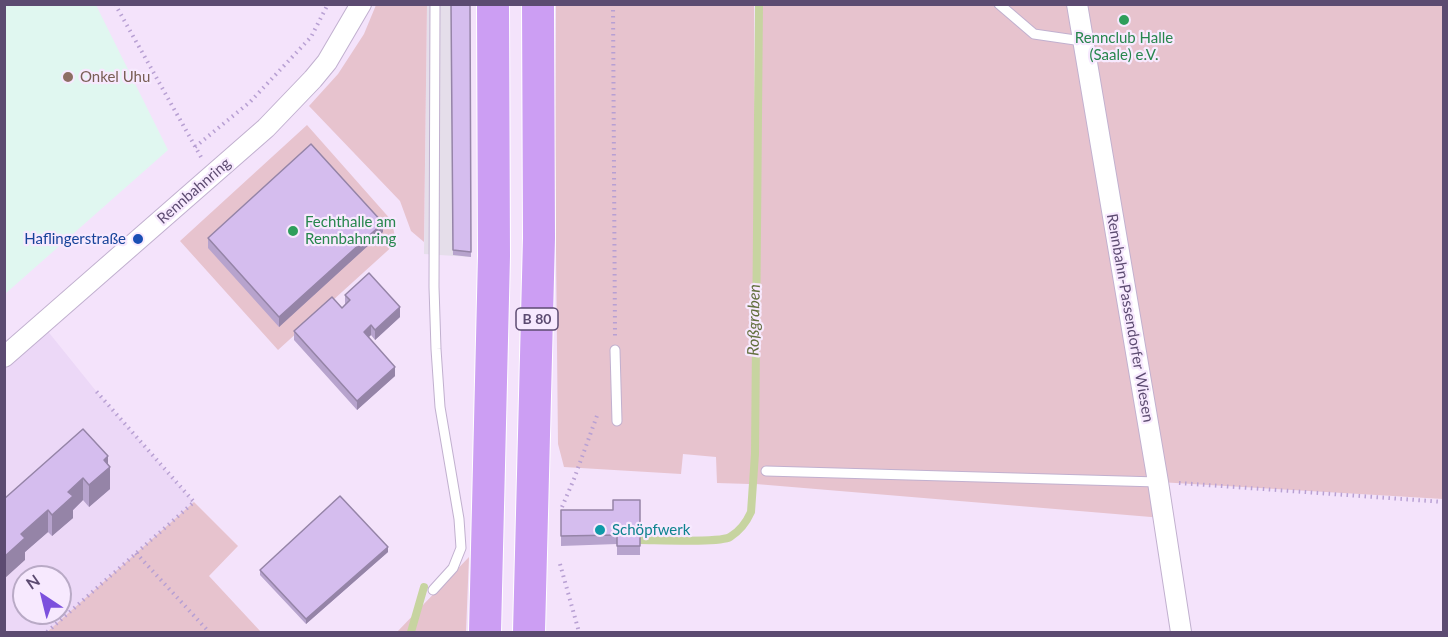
<!DOCTYPE html>
<html>
<head>
<meta charset="utf-8">
<style>
	body { margin:0 }
	#map { position:relative; width:1448px; height:637px; overflow:hidden; background:#f4e3fb; font-family:Lato,sans-serif }
	canvas { display:block }
	.frame { position:absolute; inset:0; border:6px solid #5c4b71; pointer-events:none }
	.north { position:absolute; left:12px; top:565px; width:60px; height:60px; box-sizing:border-box; background:#f7e9fe; border:2px solid #b9aac6; border-radius:50%; rotate:325deg; font-size:16px; font-weight:700; line-height:24px; text-align:center; color:#5c4b71 }
	.north::after { content:''; display:block; margin:auto; width:21px; height:27px; background:#7c50dd; clip-path:polygon(50% 0,100% 100%,50% 72%,0 100%) }
</style>
</head>
<body>
<div id="map">
<canvas width="1448" height="637"></canvas>
<div class="frame"></div>
<div class="north">N</div>
</div>
<script>
const g = document.querySelector('canvas').getContext('2d');
g.lineJoin = 'round';
function fillPath(path, color) {
  g.fillStyle = color;
  g.fill(path, 'evenodd');
}
function stroke(path, color, width, dash) {
  g.strokeStyle = color;
  g.lineWidth = width;
  g.lineCap = dash ? 'butt' : 'round';
  g.setLineDash(dash || []);
  g.stroke(path);
}
function label(font, color, halo, rows, align = 'center') {
  g.font = font + ' Lato,sans-serif';
  g.lineWidth = 4.5;
  g.setLineDash([]);
  g.textBaseline = 'middle';
  g.strokeStyle = halo;
  g.fillStyle = color;
  for (const [text, x, y, turn = 0] of rows) {
    g.save();
    g.translate(x, y);
    g.rotate((+turn || 0) * Math.PI / 180);
    g.textAlign = isNaN(turn) ? turn : align;
    if (halo) g.strokeText(text, 0, 0);
    g.fillText(text, 0, 0);
    g.restore();
  }
}
fillPath(new Path2D(`
	M42,324L96,391L194,502L47,632H5L4,357ZM24,577H60V613H24Z`), '#ecd8f7');
fillPath(new Path2D(`
	M427,5H470L471,257L424,254Z`), '#e5deea');
fillPath(new Path2D(`
	M5,4L96,5L168,150L5,294Z`), '#e0f7f0');
fillPath(new Path2D(`
	M376,5H427L424,242L411,231L400,201L309,106L338,74L364,34Z
	M556,5H754L755,454L749,484L717,483L716,457L683,454L681,474L564,467L558,444L555,153Z
	M758,5H1076L1163,518L756,484Z
	M1078,5H1443V499L1159,482Z
	M307,125L392,221L396,243L278,350L180,241Z
	M194,502L238,546L209,576L261,632H47Z
	M469,557L466,632H397Z`), '#e7c3ce');
stroke(new Path2D(`
	M640,540C656,540 720,543 730,537C740,531 747,521 751,512L755,454L759,4
	M411,632L424,587`), '#c7d4a0', 8);
const service = new Path2D(`
	M999,4L1034,34L1082,41
	M615,350L617,421
	M766,471L1158,482
	M433,590L453,568L461,548L459,519L440,407L436,349L434,287L435,4`);
const minor = new Path2D(`
	M1077,4L1158,482L1181,632
	M4,357L266,128L313,79L327,62L361,4`);
const trunk = new Path2D(`
	M485,632L494,256L493,4
	M529,632L539,238L538,4`);
stroke(service, '#c1b0cf', 11);
stroke(minor, '#c1b0cf', 22);
stroke(trunk, '#fff', 34);
stroke(new Path2D(`
	M115,4L201,157
	M613,4L615,336
	M195,147L250,102L311,37L328,4
	M1179,483L1444,502
	M562,507L574,479L598,413
	M136,553L209,632
	M560,564L579,632
	M47,632L194,502L96,391`), '#b8a0d3', 4, [1.5, 4.5]);
stroke(service, '#fff', 9);
stroke(minor, '#fff', 20);
stroke(trunk, '#cc9ef3', 32);
fillPath(new Path2D(`
	M451,4H470L471,257L453,255Z
	M383,232L279,327L208,248V238Z
	M345,295L400,317L375,340L371,335L368,337L395,376L357,410L294,340V331L342,308L345,304Z
	M108,464L110,489L89,507L83,500L73,510V518L52,536L48,532L25,552V560L4,499Z
	M640,500V555H617V544L561,546V510H613Z
	M388,552L306,624L260,575V570Z`), '#b7a3cd');
fillPath(new Path2D(`
	M383,223V232L279,327V317Z
	M400,307V317L375,340V330Z
	M371,325V335L364,342V332Z
	M395,367V376L357,410V401Z
	M108,456V469L110,467V489L89,507V485L104,460Z
	M83,478V500L73,510V518L52,536V515L68,492Z
	M48,510V532L25,552V560L4,579V557L21,534Z
	M388,547V552L306,624V619Z`), '#9584a7');
const building = new Path2D(`
	M451,4H470L471,252L453,250Z
	M311,144L383,223L279,317L208,238Z
	M369,273L400,307L375,330L371,325L364,332L395,367L357,401L294,331L332,297L342,308L350,300L345,295Z
	M83,429L108,456L104,460L110,467L89,485L83,478L68,492L73,496L52,515L48,510L21,534L25,538L4,557V499Z
	M340,496L388,547L306,619L260,570Z
	M613,500H640V546H617V535L561,536V510H613Z`);
fillPath(building, '#d5bdee');
stroke(building, '#9584a7', 1.5);
for (const [x, y, r, color] of [
	[1124,20,6,"#2e9e5b"],
	[68,77,6,"#8d6e63"],
	[293,231,6,"#2e9e5b"],
	[138,239,6,"#1a4fb4"],
	[600,530,6,"#0f9aa8"]
]) {
  const dot = new Path2D();
  dot.arc(x, y, r, 0, 2 * Math.PI);
  g.fillStyle = color;
  g.fill(dot);
  stroke(dot, '#f7e9fe', 2);
}
for (const [x, y, w] of [
	[537,319,42]
]) {
  const box = new Path2D();
  box.roundRect(x - w / 2, y - 11, w, 22, 4.5);
  g.fillStyle = '#f7e9fe';
  g.fill(box);
  stroke(box, '#5c4b71', 1.5);
}
label('bold 14px', '#5c4b71', null, [
	["B 80",537,319]
]);
label('15px', '#27864d', '#f7e9fe', [
	["Rennclub Halle",1124,38],
	["(Saale) e.V.",1124,55],
	["Fechthalle am",305,222,"left"],
	["Rennbahnring",305,239,"left"]
]);
label('15px', '#785e54', '#f7e9fe', [
	["Onkel Uhu",80,77]
], 'left');
label('15px', '#5c4b71', '#f7e9fe', [
	["Rennbahnring",194,191,-41],
	["Rennbahn-Passendorfer Wiesen",1130,318,80]
]);
label('15px', '#164399', '#f7e9fe', [
	["Haflingerstraße",126,239]
], 'right');
label('15px', '#0d838f', '#f7e9fe', [
	["Schöpfwerk",612,530]
], 'left');
label('italic 16px', '#626f3d', '#f7e9fe', [
	["Roßgraben",754,320,-89]
]);
</script>
</body>
</html>
